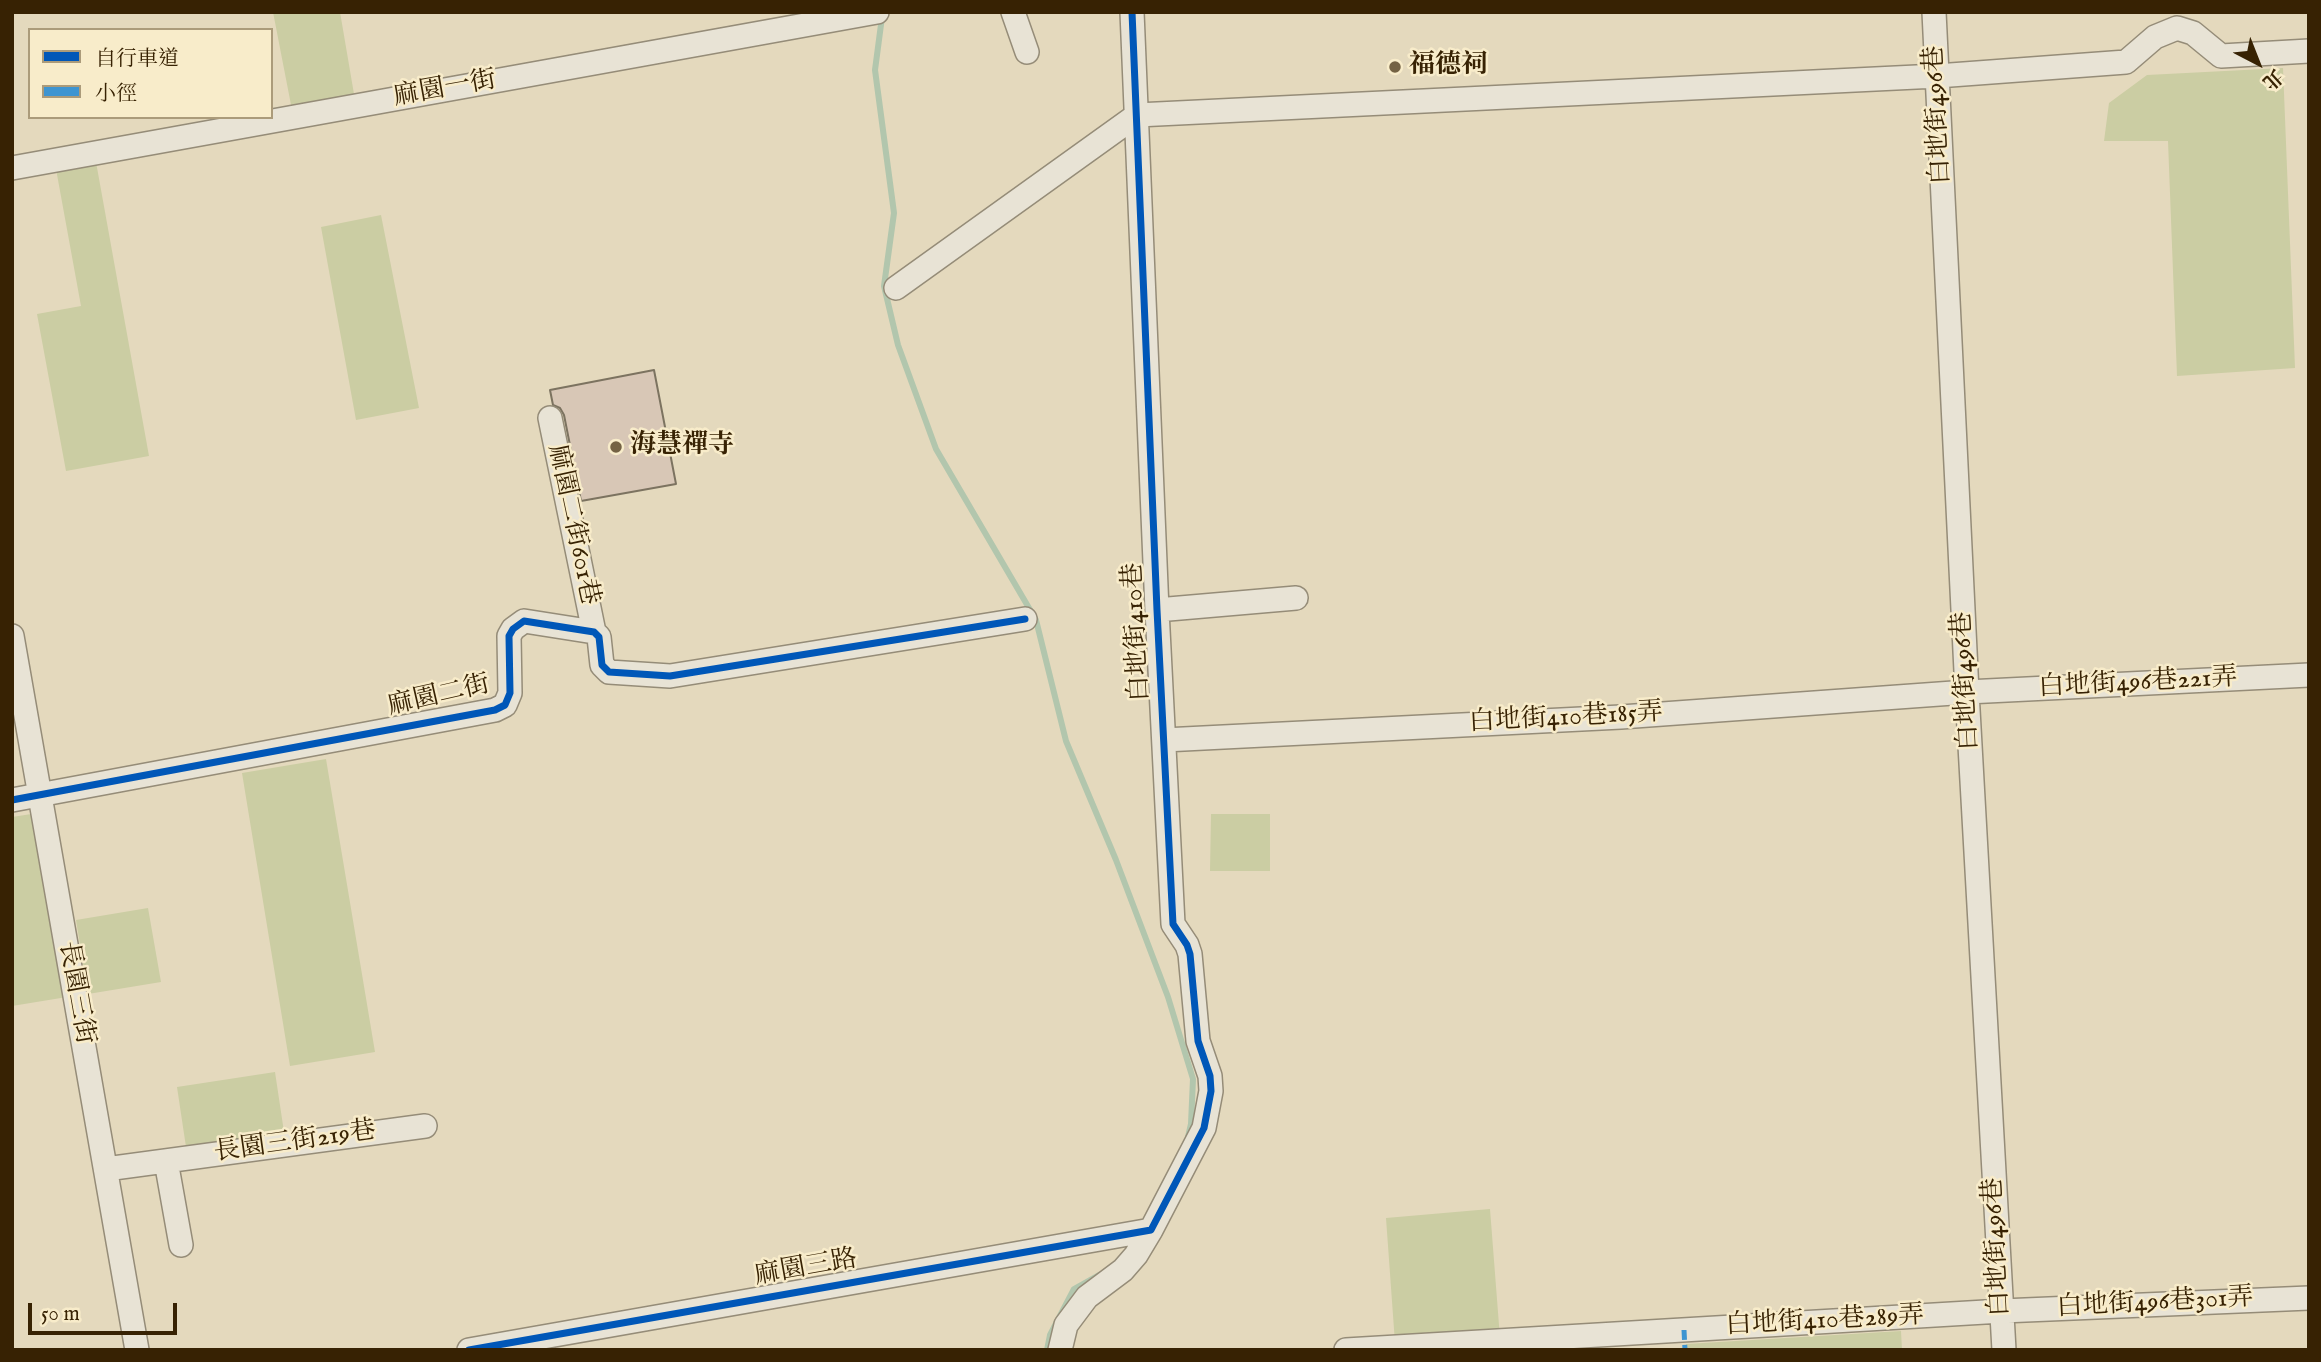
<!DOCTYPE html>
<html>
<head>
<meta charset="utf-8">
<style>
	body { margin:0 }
	#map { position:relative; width:2321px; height:1362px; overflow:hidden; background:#e4d9bd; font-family:"IM FELL English","Noto Serif TC",serif }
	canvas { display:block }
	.frame { position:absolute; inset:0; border:14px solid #372203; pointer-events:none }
	.legend { position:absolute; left:28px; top:28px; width:245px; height:91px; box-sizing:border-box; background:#f8ecca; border:2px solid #ab9b7a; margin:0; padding:9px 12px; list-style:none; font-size:21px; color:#372203 }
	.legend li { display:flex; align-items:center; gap:14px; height:35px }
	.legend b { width:35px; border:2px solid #ab9b7a }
	.north { position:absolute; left:2223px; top:28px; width:70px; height:70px; -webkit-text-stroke:5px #f8ecca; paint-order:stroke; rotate:138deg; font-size:19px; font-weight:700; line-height:28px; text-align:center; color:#372203 }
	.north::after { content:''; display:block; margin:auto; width:24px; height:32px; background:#372203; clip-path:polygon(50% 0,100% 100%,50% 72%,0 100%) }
	.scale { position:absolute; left:28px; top:1303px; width:149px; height:32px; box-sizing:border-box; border:4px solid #372203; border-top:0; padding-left:9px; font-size:21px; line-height:24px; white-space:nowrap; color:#372203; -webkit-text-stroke:5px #f8ecca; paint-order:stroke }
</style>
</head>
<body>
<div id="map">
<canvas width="2321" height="1362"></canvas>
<div class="frame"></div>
<ul class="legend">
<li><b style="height:9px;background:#0057b8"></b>自行車道</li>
<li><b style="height:9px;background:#3e95d1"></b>小徑</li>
</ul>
<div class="north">北</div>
<div class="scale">50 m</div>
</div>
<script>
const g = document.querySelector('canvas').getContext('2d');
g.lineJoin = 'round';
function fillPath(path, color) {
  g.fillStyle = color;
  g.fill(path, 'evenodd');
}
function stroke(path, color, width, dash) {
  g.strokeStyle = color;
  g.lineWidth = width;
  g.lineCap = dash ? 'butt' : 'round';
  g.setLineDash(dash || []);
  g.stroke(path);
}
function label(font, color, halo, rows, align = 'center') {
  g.font = font + ' "IM FELL English","Noto Serif TC",serif';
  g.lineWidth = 5;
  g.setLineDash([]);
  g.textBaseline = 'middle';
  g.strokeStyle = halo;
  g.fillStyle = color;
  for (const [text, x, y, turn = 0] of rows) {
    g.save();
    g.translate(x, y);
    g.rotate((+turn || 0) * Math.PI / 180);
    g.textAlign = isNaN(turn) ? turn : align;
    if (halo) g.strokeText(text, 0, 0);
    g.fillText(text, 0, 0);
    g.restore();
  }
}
fillPath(new Path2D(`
	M273,12H340L355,100L292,110Z
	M2283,68L2295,368L2177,376L2168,141H2104L2109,103L2147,75Z
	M96,162L149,456L66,471L37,314L81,306L56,169Z
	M381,215L419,408L356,420L321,227Z
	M326,759L375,1052L290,1066L242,773Z
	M38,813L67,997L12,1006V817Z
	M1211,814H1270V871H1210Z
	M148,908L161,982L88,994L76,920Z
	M275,1072L284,1132L186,1147L177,1087Z
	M1490,1209L1500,1338L1395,1343L1386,1218Z
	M1901,1331L1902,1350H1687L1686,1344Z`), '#cbcda3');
stroke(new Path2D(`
	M882,17L875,70L894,213L884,286L898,345L936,449L1036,620L1066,741L1116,860L1168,997L1193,1079L1191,1124L1188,1137
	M1047,1350L1050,1335L1074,1289L1099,1275`), '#b2c6ad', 6);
const building = new Path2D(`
	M654,370L676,484L581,501L564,415L560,408L553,405L550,390Z`);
fillPath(building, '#d8c7b6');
stroke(building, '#7c7360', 2);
const minor = new Path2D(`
	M1013,12L1027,52
	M1934,12L1967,692L2004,1350
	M12,168L877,12
	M896,288L1137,115L1937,76L2126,62L2155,37L2177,28L2193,33L2221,56L2309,51
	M550,418L594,632
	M1157,610L1296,598
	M12,636L137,1350
	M1164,740L1621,717L1967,692L2309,675
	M12,800L495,710L505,705L510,693L509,636L513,629L524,621L594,632L599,637L602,665L609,672L670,676L1025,619
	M166,1161L181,1245
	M106,1169L425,1126
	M469,1350L1151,1230
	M1060,1350L1066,1325L1087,1297L1123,1270L1136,1255L1151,1230L1204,1128L1211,1091L1210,1076L1198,1041L1190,954L1187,945L1173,924L1157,610L1132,12
	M1346,1350L2002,1311L2309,1298`);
stroke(minor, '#958c78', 26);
stroke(minor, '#e8e3d5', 23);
stroke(new Path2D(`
	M1684,1330L1685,1350`), '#3e95d1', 5, [10, 5]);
stroke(new Path2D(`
	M12,800L495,710L505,705L510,693L509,636L513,629L524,621L594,632L599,637L602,665L609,672L670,676L1025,619
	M469,1350L1151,1230L1204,1128L1211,1091L1210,1076L1198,1041L1190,954L1187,945L1173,924L1157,610L1132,12`), '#0057b8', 7);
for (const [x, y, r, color] of [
	[1395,67,7,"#746244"],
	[616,447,7,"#746244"]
]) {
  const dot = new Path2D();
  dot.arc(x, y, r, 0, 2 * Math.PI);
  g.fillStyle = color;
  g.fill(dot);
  stroke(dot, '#f8ecca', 2.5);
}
label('bold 26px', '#372203', '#f8ecca', [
	["福德祠",1409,67],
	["海慧禪寺",630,447]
], 'left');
label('26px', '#372203', '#f8ecca', [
	["麻園一街",445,90,-10],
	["白地街496巷",1939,115,-93],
	["麻園二街601巷",572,525,78],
	["白地街410巷",1138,632,-93],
	["白地街496巷",1967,681,-93],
	["白地街496巷221弄",2138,684,-3],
	["麻園二街",439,697,-13],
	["白地街410巷185弄",1566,719,-3],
	["長園三街",75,993,80],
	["長園三街219巷",295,1143,-8],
	["白地街496巷",1998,1247,-93],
	["麻園三路",806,1269,-10],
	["白地街496巷301弄",2155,1304,-3],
	["白地街410巷289弄",1825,1322,-3]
]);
</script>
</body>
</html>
